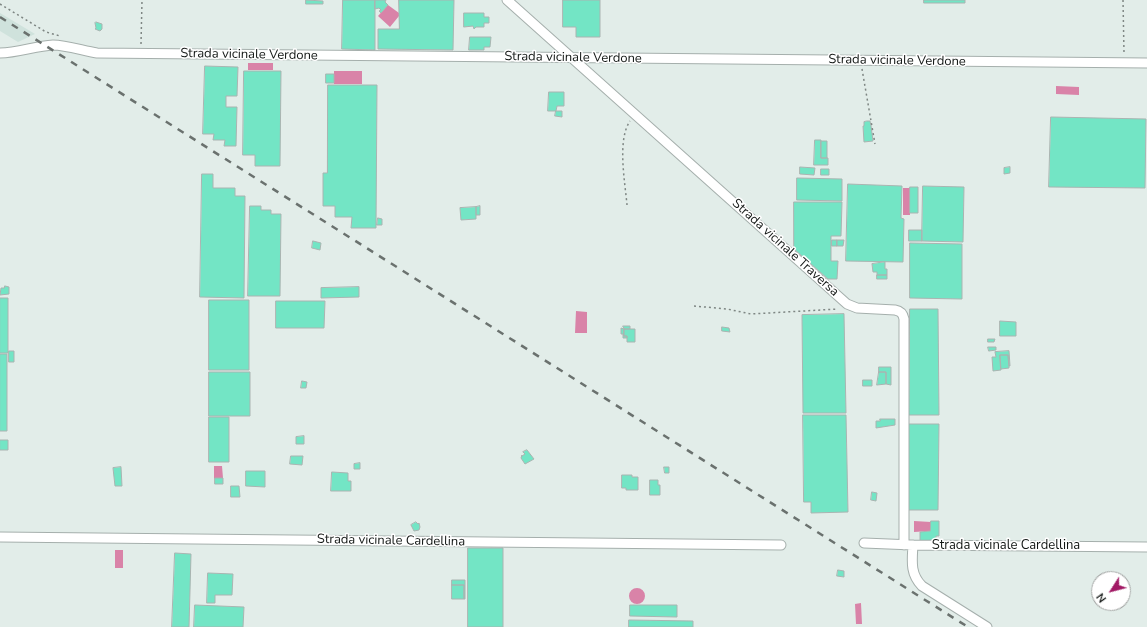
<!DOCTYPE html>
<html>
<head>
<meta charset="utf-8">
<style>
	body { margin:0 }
	#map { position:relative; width:1147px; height:627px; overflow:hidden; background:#e2ede9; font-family:"Nunito Sans",sans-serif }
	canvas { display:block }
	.north { position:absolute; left:1091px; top:571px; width:40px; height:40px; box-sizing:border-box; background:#fff; border:1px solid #a0a2a1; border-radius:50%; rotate:234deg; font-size:11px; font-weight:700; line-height:16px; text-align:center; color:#121614 }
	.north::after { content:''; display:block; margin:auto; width:14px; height:18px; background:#a21a65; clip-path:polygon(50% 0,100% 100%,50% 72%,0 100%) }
</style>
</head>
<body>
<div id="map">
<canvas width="1147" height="627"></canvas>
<div class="north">N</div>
</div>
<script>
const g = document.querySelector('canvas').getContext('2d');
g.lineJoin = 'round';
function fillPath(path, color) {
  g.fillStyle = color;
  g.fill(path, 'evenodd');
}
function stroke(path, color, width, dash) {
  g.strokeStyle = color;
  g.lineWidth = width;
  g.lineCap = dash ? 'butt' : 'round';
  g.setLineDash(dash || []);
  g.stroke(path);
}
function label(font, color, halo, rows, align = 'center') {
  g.font = font + ' "Nunito Sans",sans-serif';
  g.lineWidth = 3;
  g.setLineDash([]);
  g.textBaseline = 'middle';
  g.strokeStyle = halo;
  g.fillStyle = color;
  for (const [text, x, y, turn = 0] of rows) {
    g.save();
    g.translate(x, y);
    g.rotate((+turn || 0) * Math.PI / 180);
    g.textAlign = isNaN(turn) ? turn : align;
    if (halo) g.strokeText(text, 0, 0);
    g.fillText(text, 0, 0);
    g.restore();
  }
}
fillPath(new Path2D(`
	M0,13L35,34L18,42L0,31Z`), '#cfe2dc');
fillPath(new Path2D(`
	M388,5L399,13V16L390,27L378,16Z
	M248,63H273V70H248Z
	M334,71H362V84H334Z
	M1056,86L1079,87V95L1056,94Z
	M903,188H910V215H903Z
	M576,311L587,312V333H575Z
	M214,466H222L223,478H214Z
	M914,521L931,522L930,531L914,532Z
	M115,550H123V568H115Z
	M629 596a8 8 0 1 1 16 0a8 8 0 1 1-16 0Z
	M861,603L862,624H856L855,604Z`), '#d983a8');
const building = new Path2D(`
	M306,0L323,1V4H306Z
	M343,0H375V50L342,49Z
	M375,0H386L385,2L388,5L381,13L379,11L381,10L379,8L375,9Z
	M399,0H454L453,50L378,49V29H399Z
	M563,0H600V37H576V27H563Z
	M924,0H965V3H924Z
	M464,13H484V17H489V23H484V27H476L474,29L473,26L464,27Z
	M96,22L102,24V29L100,31L95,29L96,28L95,23Z
	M470,37H491L490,47H484V50H469Z
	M205,66L238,67L237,96H226V107H237L236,146H224L225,140H213L214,134H203Z
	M244,71H281L280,166H255V155H243Z
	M326,74H334V83H326Z
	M328,85H377L376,228H351L352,217H335V206H323V173H327Z
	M549,92H564V106H557L556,111H548Z
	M556,111H562V117L555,116Z
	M1051,117L1146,119L1145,188L1049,187Z
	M867,121H870L871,126L873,141L864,142L863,126H864V122Z
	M815,140H821V158H828V165H814Z
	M821,141H827V158H821Z
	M800,167L815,168L814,175L800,174Z
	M1010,167V173L1004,174V168Z
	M821,169H829V175H821Z
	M202,174H213V188H235V196H245L244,298L200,297Z
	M797,178L842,179V201L797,200Z
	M848,184L902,186L901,218L904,219L903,262L846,261Z
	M923,186L964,187L963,242L922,241Z
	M910,187H918V213H910Z
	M794,202H842L841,236H831V261H838L837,279H828L794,249Z
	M250,206H261V210H271V214H281L280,296H248Z
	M480,206V215H476V207Z
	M476,207V219L461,220L460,208Z
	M378,218L382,219V225H377Z
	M909,230H922V241H909Z
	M832,240H837V246H832Z
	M837,240H844L843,246H837Z
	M313,241L321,243L320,250L312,248Z
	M910,243L962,244V299L910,298Z
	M885,262V269H887V275H877V272H873L872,264Z
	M877,275H887V279H877Z
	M5,286L9,287V294L0,295L1,288H4Z
	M359,287V297L321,298V288Z
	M0,298H8V353H0Z
	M209,300H249V370H209Z
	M276,301H325L324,328H276Z
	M910,309H938L939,415H909Z
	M844,314L846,413H803L802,315Z
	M1000,321L1016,322V336H1000Z
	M623,326H630V329H624V336H627V338H623V334H621V328L624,329Z
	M722,327L729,328L730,332L722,331Z
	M624,329H635V342H627V336H624Z
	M988,339H995L994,342H988Z
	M988,347H996V350L989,351Z
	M9,351H14V362H9Z
	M1009,351L1010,366H1009L1008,355H1000L1001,370L993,371L992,357H996L995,352Z
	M0,354H7V431H0Z
	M1000,355H1008L1009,368L1001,369Z
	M879,367H891V385L886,384V372H879Z
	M209,372H250V416H209Z
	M879,372H886V384L877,385Z
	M863,380H872V386H863Z
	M302,381L307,382L306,388H301Z
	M803,415H846L848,512L811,513V502H804Z
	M209,417H229V462H209Z
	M880,419H895V425L876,428V421H880Z
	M909,424H939L938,510H909Z
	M304,436V444H296V437Z
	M0,440H8V450H0Z
	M527,450L534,459L525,464L521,458L522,455V456L525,454L523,452Z
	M291,456H303L302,465L290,464Z
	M360,463V469H354V464Z
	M121,467L122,486H115L113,468Z
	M664,467H669V473H665Z
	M246,471H265V487L246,486Z
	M332,472L348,473V481H351V491H331Z
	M622,475H632V477H638V490H626V488H622Z
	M215,478H223V484H215Z
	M650,480H658V485H660V495H650Z
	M231,486H239L240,497H231Z
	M872,492L877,493L876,501L871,500Z
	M931,521H939V536H936V540L920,541V532L930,531Z
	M416,522L418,524L419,523L420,527L419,530L414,531L411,525Z
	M468,548H503V627H468Z
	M175,553L191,554L189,627H172Z
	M838,570L844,571V577L837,576Z
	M208,573L233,574L232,595H215V603H207Z
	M452,580H465V599H464V585H452Z
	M452,585H464V599H452Z
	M195,605L244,607L243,627H194Z
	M630,605H677V617L630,616Z
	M629,620L693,621V627H629Z`);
fillPath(building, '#73e5c5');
stroke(building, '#aab4b1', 1);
const street = new Path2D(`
	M507,0L847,304L857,308L895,310C901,311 903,314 904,319V545
	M0,53C18,53 35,46 53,45C66,45 84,51 97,53L1147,63
	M0,537L781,545
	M864,543L913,545L1147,547
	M913,545C912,561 910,574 922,586L987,627`);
stroke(street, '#a5afac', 11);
stroke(new Path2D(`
	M1123,0L1124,53
	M0,4L46,32L60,36
	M141,44L142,0
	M862,69L875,144
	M627,205C625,182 617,140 630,121
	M694,306L727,309L751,314L838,309`), '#7e8683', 1.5, [2, 3]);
stroke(street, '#fff', 9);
stroke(new Path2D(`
	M0,17L968,627`), '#6a716e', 2.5, [7, 7]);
label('13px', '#121614', '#fff', [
	["Strada vicinale Verdone",249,55,1],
	["Strada vicinale Verdone",573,58,1],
	["Strada vicinale Verdone",897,61,1],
	["Strada vicinale Traversa",785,248,42],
	["Strada vicinale Cardellina",391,541,1],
	["Strada vicinale Cardellina",1006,546]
]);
</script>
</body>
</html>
